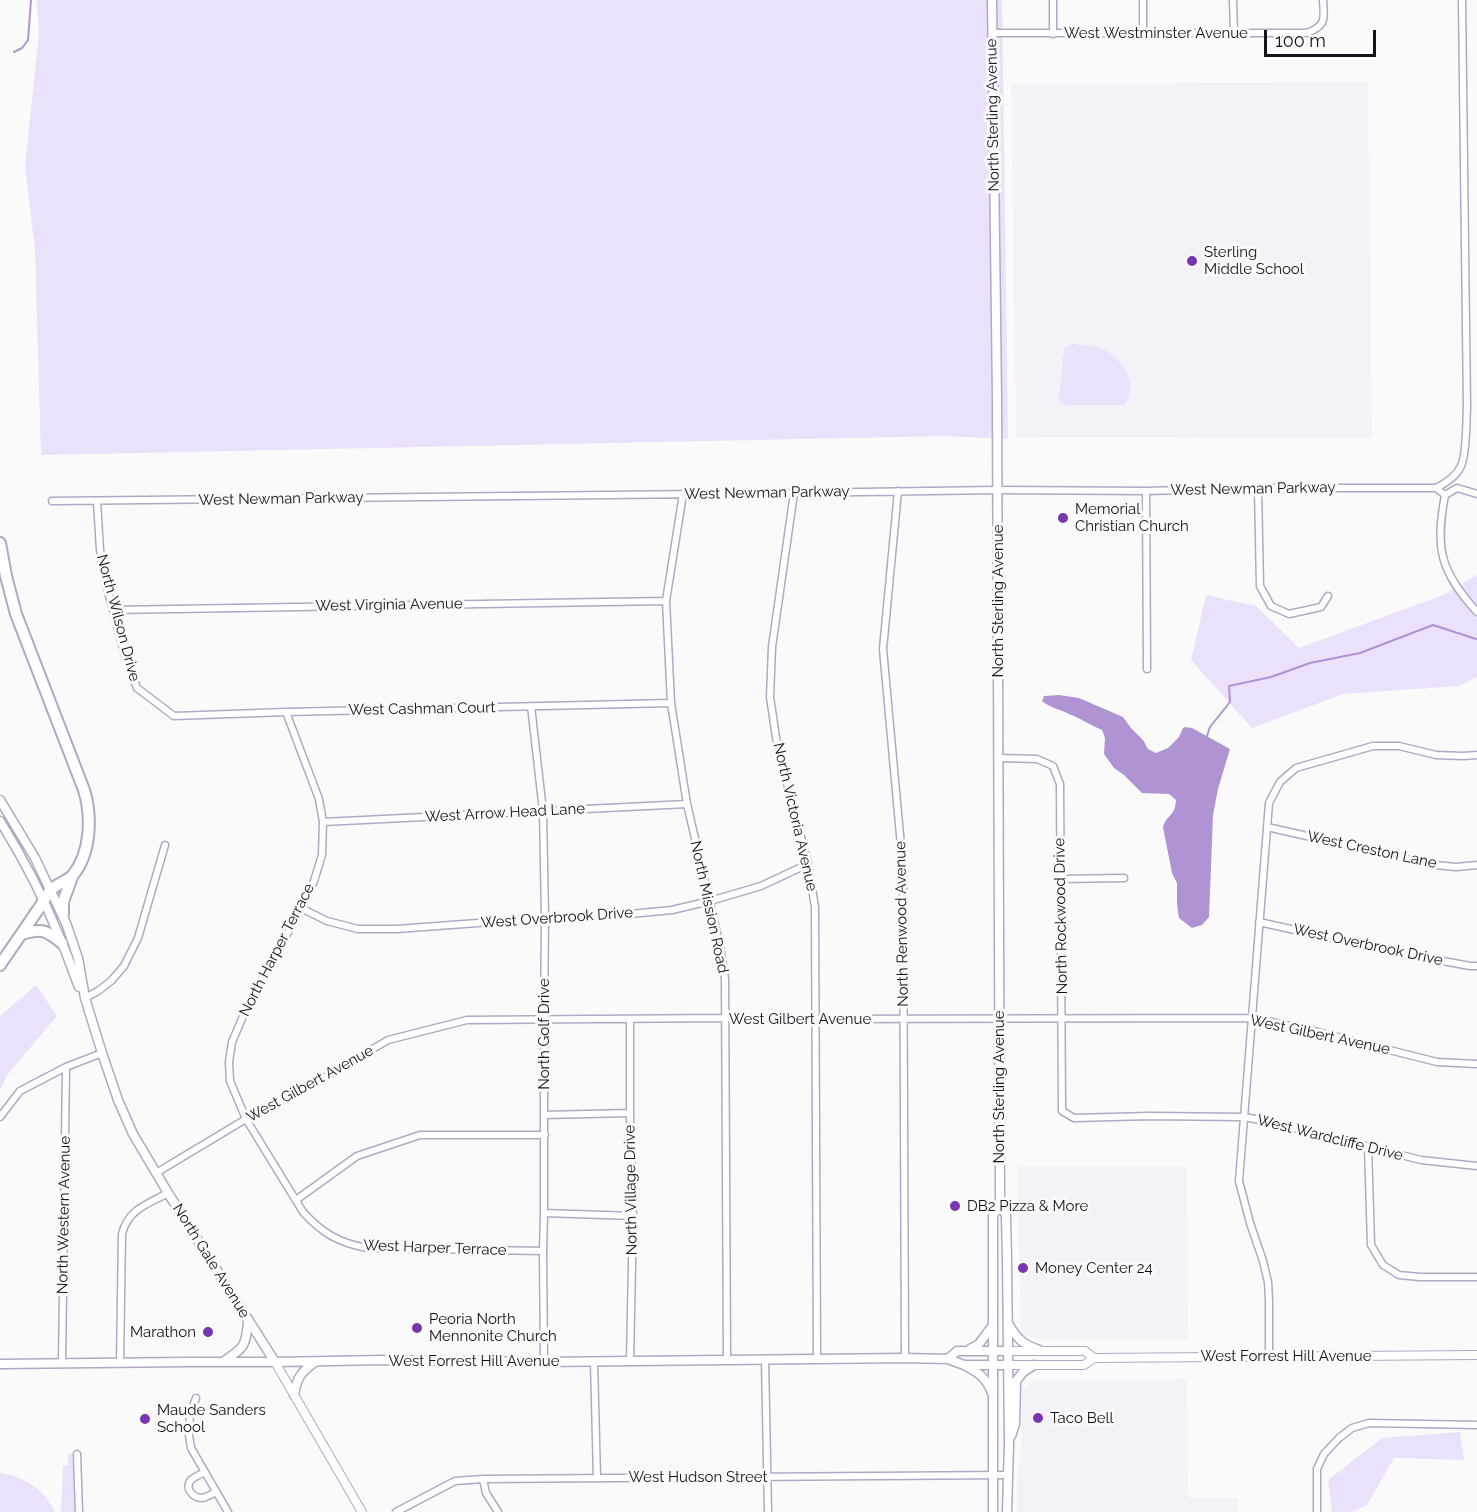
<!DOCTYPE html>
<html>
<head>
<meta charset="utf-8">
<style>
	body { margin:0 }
	#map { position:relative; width:1477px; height:1512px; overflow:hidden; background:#fafafa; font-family:Raleway,sans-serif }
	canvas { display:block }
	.scale { position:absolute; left:1264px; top:30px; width:112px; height:27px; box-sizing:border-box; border:3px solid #16111c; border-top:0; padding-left:8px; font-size:18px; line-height:21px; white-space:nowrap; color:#16111c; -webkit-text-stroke:4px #fafafa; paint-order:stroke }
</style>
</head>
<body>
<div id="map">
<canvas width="1477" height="1512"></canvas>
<div class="scale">100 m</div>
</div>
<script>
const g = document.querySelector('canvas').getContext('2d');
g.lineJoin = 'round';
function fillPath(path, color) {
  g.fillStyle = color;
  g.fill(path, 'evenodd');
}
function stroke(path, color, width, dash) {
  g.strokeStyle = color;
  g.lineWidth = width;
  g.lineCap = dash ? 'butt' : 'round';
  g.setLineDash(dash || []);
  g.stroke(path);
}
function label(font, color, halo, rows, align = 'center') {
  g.font = font + ' Raleway,sans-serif';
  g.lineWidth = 6;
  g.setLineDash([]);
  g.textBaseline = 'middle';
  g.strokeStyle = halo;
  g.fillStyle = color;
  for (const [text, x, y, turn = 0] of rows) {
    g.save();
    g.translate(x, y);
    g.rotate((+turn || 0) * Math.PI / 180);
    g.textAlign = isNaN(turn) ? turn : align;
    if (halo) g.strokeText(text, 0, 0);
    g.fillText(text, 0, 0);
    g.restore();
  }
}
fillPath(new Path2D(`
	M1368,82L1372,438L1016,437L1011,84Z
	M1017,1167H1187L1188,1339L1045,1340L1026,1336L1021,1328Z
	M1187,1379L1188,1497L1238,1498V1512H1017V1479L1021,1450L1022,1391L1033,1380Z`), '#f5f1f9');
fillPath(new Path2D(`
	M37,0H1002L1008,439L945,436L41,455L35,250L25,166L39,33Z
	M1072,344C1081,345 1091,345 1100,348C1117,354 1136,378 1129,396C1128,399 1126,402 1125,405H1065L1059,400L1064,349Z
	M1477,575V677L1459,686L1343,694L1252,728L1191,660L1206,595L1256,606L1299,648L1443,595Z
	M36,985L57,1016L7,1075L0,1091V1016Z
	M1460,1432L1464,1460L1394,1458L1367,1505L1352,1512H1332L1328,1480L1382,1438Z
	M68,1453H72L76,1512H61L63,1466L68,1465Z
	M0,1473C24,1476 45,1490 55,1512H0Z`), '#ece1fb');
fillPath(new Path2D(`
	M1059,695L1079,698L1123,717L1131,728L1143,740L1148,749L1156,753L1168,748L1179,737L1183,728L1185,727L1192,728L1230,749L1218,789L1213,815L1209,917L1202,925L1192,928L1179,918L1177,904V883L1172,873L1163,827C1167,814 1175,817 1176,800L1169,794L1142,793L1124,775L1114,768L1104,754L1105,738L1102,730C1090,725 1080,718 1069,714C1059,709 1050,708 1042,701L1044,696Z`), '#b093d3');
stroke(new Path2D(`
	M14,52L22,48L28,40L31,0
	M1207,736L1210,727L1230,702L1229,686L1271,677L1310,663L1360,653L1433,625L1476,639`), '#b093d3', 2);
const minor = new Path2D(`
	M1053,0V34
	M1143,0V34
	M1233,0L1234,33
	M992,33H1307C1327,25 1324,19 1323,0
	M1258,488L1260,586L1271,606L1289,614L1321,607L1328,596
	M1436,488C1446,483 1456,477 1461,466C1467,452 1466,423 1467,408L1462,0
	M898,491L883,649L903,868L905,1358
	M1146,491L1147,669
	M794,493L772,647L770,697L777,744L808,864L815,907L817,1359
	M683,494L666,601L671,703L687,804L720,946L725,979L727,1359
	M1445,495C1435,549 1440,571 1477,612
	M1445,495L1457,488L1477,494
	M52,501L794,493L998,490L1146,491L1258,488H1436L1445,495
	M97,501L100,550L106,584L124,652L137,688L174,716L286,712L671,703
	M113,610L666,601
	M531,706L543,811L545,918L544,1019V1213L543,1251L544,1362
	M286,712L319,799L323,822L322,855L314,881L301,908L244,1014L232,1042L229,1062L230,1081L246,1119L303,1212C322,1233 339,1243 367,1248L543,1251
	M998,758L1037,759L1053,766L1060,784L1062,1111L1074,1118L1149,1116L1244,1117L1266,1121L1421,1160L1477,1166
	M323,822L687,804
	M1267,827L1435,865L1456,867L1477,865
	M1061,879L1124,878
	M301,908L327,921L358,929H397L545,918L630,914L672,910L710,901L761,886L808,864
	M1259,922L1389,951L1470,966H1477
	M85,998L98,991L111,981L124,966L138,938L165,845
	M544,1115L630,1113
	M0,1117L20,1091L66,1067L102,1053
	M1368,1146L1371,1245L1383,1265L1399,1275L1420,1277H1477
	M156,1173L246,1119L317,1082L388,1040L467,1020L725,1018L815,1019L1253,1018L1318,1032L1437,1062L1477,1064
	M296,1200L357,1156L420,1135H545
	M544,1213L633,1216
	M1269,1356V1301L1268,1282L1263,1261L1250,1223L1239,1181L1269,803L1280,782L1296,768L1373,746H1399L1436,755L1463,756L1477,755
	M765,1359L768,1512
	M630,1361L633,1216L630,1113V1019
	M594,1362L597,1478
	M120,1363L122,1234C128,1209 148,1204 168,1193
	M62,1364L66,1067
	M196,1398L190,1414L189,1435L191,1448L228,1512
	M77,1454L79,1512
	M205,1472C201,1474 194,1477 191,1480C184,1488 193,1498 202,1498C207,1497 212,1494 216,1492
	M483,1479L486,1493L498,1512
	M396,1512L455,1481L483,1479L1007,1475
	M1317,1512V1469L1324,1454L1339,1438L1352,1428L1369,1423L1477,1425`);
const tertiary = new Path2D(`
	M1008,1351H1085L1094,1358
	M275,1362L362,1512
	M1008,1365H1084L1094,1358L1477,1355`);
const secondary = new Path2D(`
	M992,0L997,398L1000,1199L1006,1216L1007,1259L1009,1443L1007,1512
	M0,800L35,858L66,923L78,958L85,998L102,1053L118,1100L133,1134L168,1193L275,1362
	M0,821C23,858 43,896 59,936C67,953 72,970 79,987
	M1009,1325C1018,1340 1023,1344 1039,1350
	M970,1349L979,1344L993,1325
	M948,1359L957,1351H1008
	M224,1361C244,1348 246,1346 248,1322
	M0,1364L187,1362H275L384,1360L544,1362L905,1358L948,1359L964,1365H1008
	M964,1365C979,1373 986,1377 992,1393
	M294,1395C297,1377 301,1372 315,1362
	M1011,1436L1015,1424L1016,1381L1023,1372L1034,1365
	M993,1512V1216L1000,1202`);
const motorway = new Path2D(`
	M0,543L6,576L16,614L84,790C92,816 91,853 73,875C66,882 56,884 50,891C45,897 42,905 37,911C25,929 12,947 0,965
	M63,914V902L72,877
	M22,934C42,928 46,930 62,943`);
stroke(minor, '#b4a7c5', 9);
stroke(tertiary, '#b4a7c5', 10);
stroke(secondary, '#b4a7c5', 11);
stroke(motorway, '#b4a7c5', 14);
stroke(minor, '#fff', 6);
stroke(tertiary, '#fff', 8);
stroke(secondary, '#fff', 8);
stroke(motorway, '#fff', 10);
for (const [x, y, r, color] of [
	[1192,261,6,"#7637ac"],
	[1063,518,6,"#7637ac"],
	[955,1206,6,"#7637ac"],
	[1023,1268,6,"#7637ac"],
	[417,1328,6,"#7637ac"],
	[208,1332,6,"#7637ac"],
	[1038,1418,6,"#7637ac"],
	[145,1419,6,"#7637ac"]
]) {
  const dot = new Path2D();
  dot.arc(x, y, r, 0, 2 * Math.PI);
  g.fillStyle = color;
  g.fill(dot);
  stroke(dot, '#fafafa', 2);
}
label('15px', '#16111c', '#fafafa', [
	["West Westminster Avenue",1156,33],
	["North Sterling Avenue",993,115,-91],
	["West Newman Parkway",1253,489,-1],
	["West Newman Parkway",767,493,-1],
	["West Newman Parkway",281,499,-1],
	["North Sterling Avenue",998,601,-90],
	["West Virginia Avenue",389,605,-1],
	["North Wilson Drive",118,618,75],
	["West Cashman Court",422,709,-1],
	["West Arrow Head Lane",505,813,-3],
	["North Victoria Avenue",795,817,77],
	["West Creston Lane",1372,850,12],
	["North Mission Road",709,907,78],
	["North Rockwood Drive",1061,916,-91],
	["West Overbrook Drive",557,918,-4],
	["North Renwood Avenue",902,924,-91],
	["West Overbrook Drive",1368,945,12],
	["North Harper Terrace",277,950,-63],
	["West Gilbert Avenue",800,1019],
	["North Golf Drive",544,1034,-90],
	["West Gilbert Avenue",1320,1035,12],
	["West Gilbert Avenue",310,1084,-29],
	["North Sterling Avenue",999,1087,-90],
	["West Wardcliffe Drive",1330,1138,14],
	["North Village Drive",631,1190,-91],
	["North Western Avenue",64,1215,-89],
	["West Harper Terrace",435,1248,2],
	["North Gale Avenue",211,1261,58],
	["West Forrest Hill Avenue",1286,1356],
	["West Forrest Hill Avenue",474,1361],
	["West Hudson Street",698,1477]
]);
label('15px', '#16111c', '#fafafa', [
	["Sterling",1204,252],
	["Middle School",1204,269],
	["Memorial",1075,509],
	["Christian Church",1075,526],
	["DB2 Pizza & More",967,1206],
	["Money Center 24",1035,1268],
	["Peoria North",429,1319],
	["Mennonite Church",429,1336],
	["Marathon",196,1332,"right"],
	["Maude Sanders",157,1410],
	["School",157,1427],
	["Taco Bell",1050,1418]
], 'left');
</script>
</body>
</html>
